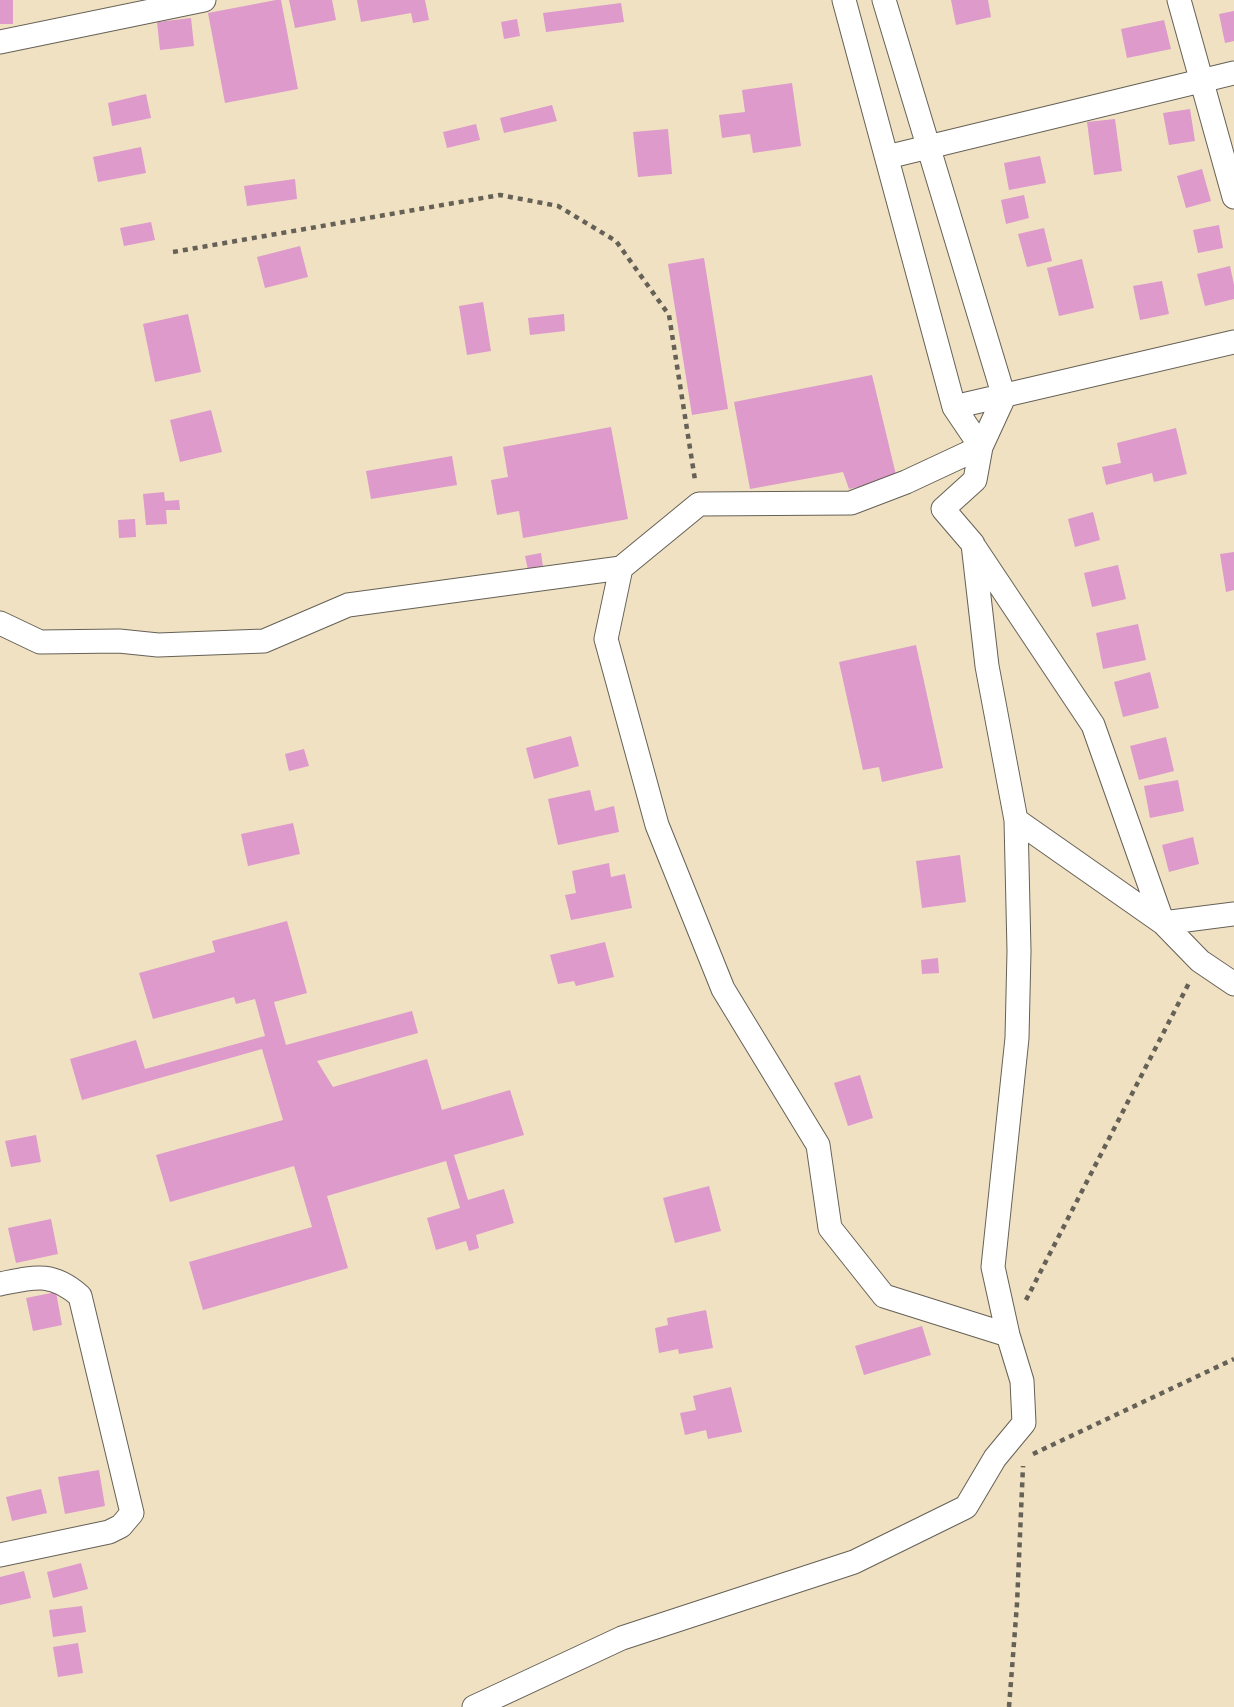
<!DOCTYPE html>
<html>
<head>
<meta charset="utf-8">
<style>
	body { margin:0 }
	canvas { display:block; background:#efe1c2 }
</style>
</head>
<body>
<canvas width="1234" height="1707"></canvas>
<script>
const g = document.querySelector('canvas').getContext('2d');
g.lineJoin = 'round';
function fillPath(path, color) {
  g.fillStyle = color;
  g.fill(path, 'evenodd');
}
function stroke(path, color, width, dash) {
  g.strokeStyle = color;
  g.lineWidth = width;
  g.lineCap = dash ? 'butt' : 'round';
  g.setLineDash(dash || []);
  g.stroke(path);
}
fillPath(new Path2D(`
	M0,0H13V24H0Z
	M276,0H281L298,89L225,103L208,13Z
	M289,0H332L336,20L295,28Z
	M357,0H425L429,20L413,23L411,13L361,22Z
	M951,0H988L991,17L956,25Z
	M621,3L624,22L546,32L543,13Z
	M1234,11V41L1225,43L1219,14Z
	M191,18L194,46L160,50L157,22Z
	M517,19L520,36L504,39L501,22Z
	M1164,20L1171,49L1127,58L1121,29Z
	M792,83L801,146L753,153L750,134L722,138L719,115L745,112L742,90Z
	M146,94L151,118L112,126L108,103Z
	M552,105L557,121L504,133L500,118Z
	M1190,109L1195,141L1169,145L1163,113Z
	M1115,119L1122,171L1094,175L1087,122Z
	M476,124L480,140L447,148L443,132Z
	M668,129L672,174L638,177L633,132Z
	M141,147L146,173L98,182L93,157Z
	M1040,156L1046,183L1009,190L1004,163Z
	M1202,169L1211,201L1186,208L1177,176Z
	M295,179L297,199L247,206L244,186Z
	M1024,195L1029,218L1006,224L1001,200Z
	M151,222L155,240L124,246L120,228Z
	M1219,225L1223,248L1198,253L1193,230Z
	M1044,228L1052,261L1027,267L1018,234Z
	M300,246L308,277L265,288L257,257Z
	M704,258L728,409L692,415L668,264Z
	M1082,259L1094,308L1059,316L1047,268Z
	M1230,266L1234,285V299L1205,306L1197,274Z
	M1162,281L1169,314L1140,320L1133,286Z
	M483,302L491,351L467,355L459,306Z
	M188,314L201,372L155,382L143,324Z
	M564,314L565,331L530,335L528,318Z
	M872,375L897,479L849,489L843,472L750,489L734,402Z
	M211,410L222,452L180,462L170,420Z
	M611,427L628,519L523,538L519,511L497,515L491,480L508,477L503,447Z
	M1176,428L1187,474L1154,482L1152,473L1106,485L1102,467L1121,463L1117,443Z
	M452,456L457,485L371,499L366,471Z
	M164,492L165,501L179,500L180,510H166L167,524L146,525L143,494Z
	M1093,512L1100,540L1075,547L1068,519Z
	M135,519L136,537L119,538L118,520Z
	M1234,552V590L1226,592L1220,554Z
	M541,553L543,567L528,570L525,556Z
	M1118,565L1126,599L1092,607L1084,573Z
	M1138,624L1146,660L1103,669L1096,633Z
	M916,645L943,768L882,782L879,767L863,770L839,662Z
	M1150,672L1159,708L1123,717L1114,682Z
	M571,736L579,766L534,779L526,748Z
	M1166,737L1174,771L1139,780L1130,746Z
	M304,749L309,766L289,771L285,754Z
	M1178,780L1184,811L1150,818L1144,786Z
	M590,790L595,811L614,806L619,832L558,845L548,799Z
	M293,823L300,854L248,866L241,834Z
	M1193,837L1199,864L1169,872L1162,845Z
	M960,855L966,902L922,908L916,861Z
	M609,863L611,877L625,874L632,908L571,920L565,895L576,893L572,871Z
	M287,921L307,993L274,1002L286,1045L412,1011L418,1033L317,1061L333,1087L427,1059L442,1110L510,1090L524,1135L454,1155L468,1200L504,1189L514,1223L476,1235L479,1248L469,1251L466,1241L436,1250L427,1218L460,1208L446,1161L327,1196L348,1268L203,1310L189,1262L312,1227L294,1166L170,1202L156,1155L283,1120L262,1049L82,1100L70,1059L136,1040L145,1069L265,1036L255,999L236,1004L234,997L153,1019L139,973L215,952L212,941Z
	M605,942L614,977L576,986L574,981L558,984L550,955Z
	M938,958L939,973L922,974L921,960Z
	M860,1075L873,1118L848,1126L834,1083Z
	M36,1135L41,1162L11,1167L5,1141Z
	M709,1186L721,1231L675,1243L663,1198Z
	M51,1219L58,1254L16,1263L8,1228Z
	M56,1292L62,1325L33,1331L26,1298Z
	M706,1310L713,1348L679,1354L678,1349L659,1353L655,1328L668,1325L667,1318Z
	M922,1326L931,1355L864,1375L855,1346Z
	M731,1387L742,1432L708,1439L706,1430L685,1435L680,1413L696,1410L693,1396Z
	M99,1470L105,1506L65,1514L58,1477Z
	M41,1489L47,1513L12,1521L6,1497Z
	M81,1563L88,1589L53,1598L47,1572Z
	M24,1571L31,1598L0,1605V1577Z
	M82,1606L86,1632L53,1637L49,1610Z
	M78,1643L83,1673L58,1677L53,1647Z`), '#dd9acb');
const minor = new Path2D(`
	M844,0L954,407L981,447
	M1179,0L1234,197
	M0,42L204,0
	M887,157L1234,73
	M954,407L1234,342
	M975,548L1093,725L1163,923L1234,914
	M621,568L606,639L657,825L723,989L818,1145L830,1228L884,1296L1008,1335
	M0,623L40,642L119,641L158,645L264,641L348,605L621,568L699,504L851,503L906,482L981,447
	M1016,820L1163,923L1200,961L1234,984
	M0,1284C34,1277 52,1271 80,1296L132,1513L121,1526L109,1532L0,1555
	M474,1707L622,1638L854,1562L966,1507L995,1458L1024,1423L1022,1381L1008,1335L993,1267L1017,1038L1019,951L1016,820L987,666L973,544L943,509L975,480L981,447L1004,397L884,0`);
stroke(minor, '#666156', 25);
stroke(new Path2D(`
	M173,252L500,195L558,206L616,241L669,315L695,480
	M1026,1300L1190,981
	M1033,1454L1234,1359
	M1009,1707L1017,1604L1023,1466`), '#666156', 4.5, [5, 5]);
stroke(minor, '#fff', 23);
</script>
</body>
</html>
